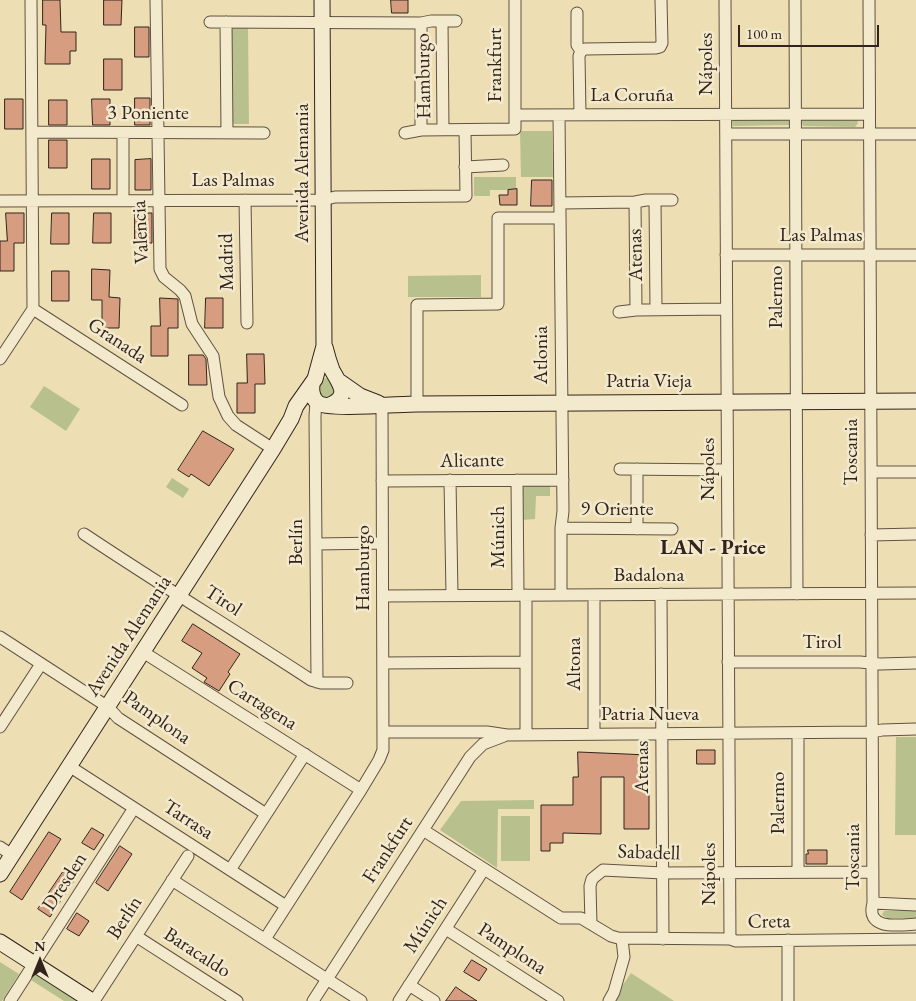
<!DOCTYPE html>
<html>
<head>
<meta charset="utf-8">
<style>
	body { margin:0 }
	#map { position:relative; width:916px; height:1001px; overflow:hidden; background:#eddeb3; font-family:"EB Garamond",serif }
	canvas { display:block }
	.north { position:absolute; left:15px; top:936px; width:50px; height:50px; -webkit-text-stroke:4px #f3eace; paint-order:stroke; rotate:0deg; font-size:14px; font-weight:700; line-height:20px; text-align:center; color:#32241c }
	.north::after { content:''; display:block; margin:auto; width:18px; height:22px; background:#32241c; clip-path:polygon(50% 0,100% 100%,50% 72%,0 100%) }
	.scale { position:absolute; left:738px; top:25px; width:141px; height:22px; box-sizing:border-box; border:2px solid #32241c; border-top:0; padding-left:6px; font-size:15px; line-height:18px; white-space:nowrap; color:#32241c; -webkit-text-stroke:4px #f3eace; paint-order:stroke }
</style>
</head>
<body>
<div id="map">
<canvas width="916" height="1001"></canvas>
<div class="north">N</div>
<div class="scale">100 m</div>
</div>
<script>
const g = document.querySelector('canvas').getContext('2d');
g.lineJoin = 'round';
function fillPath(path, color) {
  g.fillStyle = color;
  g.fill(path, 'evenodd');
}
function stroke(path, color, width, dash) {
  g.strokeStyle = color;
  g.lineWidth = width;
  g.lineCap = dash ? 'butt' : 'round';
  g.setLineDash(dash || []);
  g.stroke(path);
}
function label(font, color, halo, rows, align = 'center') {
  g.font = font + ' "EB Garamond",serif';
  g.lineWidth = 5;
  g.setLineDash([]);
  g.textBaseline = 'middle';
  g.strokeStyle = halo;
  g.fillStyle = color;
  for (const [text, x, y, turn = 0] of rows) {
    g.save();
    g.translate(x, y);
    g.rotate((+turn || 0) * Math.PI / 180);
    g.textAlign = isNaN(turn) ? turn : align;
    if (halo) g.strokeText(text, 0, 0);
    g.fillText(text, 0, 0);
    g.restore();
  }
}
fillPath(new Path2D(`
	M248,26L249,124H233L231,27Z
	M803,118L857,119L858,123L855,127L803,126L801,121Z
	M732,119H791V125L733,126Z
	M520,131H552L553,177H521Z
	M474,177H516V190H490V196H474Z
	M481,275V297H408V276Z
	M326,378L331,379L338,389L326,401L315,389L320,379Z
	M44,386L80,409L66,431L30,407Z
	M172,478L189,489L183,498L166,487Z
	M550,481V496H536L535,519L522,520L521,484Z
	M896,737H916V835H895Z
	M534,800V809H498L497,868L440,830L461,801Z
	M501,816H530V861H501Z
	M916,910V918H887L882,915L884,911Z
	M0,962L19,974L2,1001H0Z
	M37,972L82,1001H64L31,980Z
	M631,973L674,1001H612Z`), '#b8c18d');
const building = new Path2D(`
	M43,0H60L61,32H76V51H70V64H45L46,25H43Z
	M104,0H122L121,25H104Z
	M391,0H408V13H392Z
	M135,27H149V57H135Z
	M104,59H122V90H104Z
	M135,98H150V125H135Z
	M5,99H23V129H5Z
	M92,99H110V125H93Z
	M49,100H67V125H49Z
	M49,140H67V168H49Z
	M92,159H110V189H92Z
	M151,159V190H135V160Z
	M532,180H552V206H531Z
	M517,189V205H500L499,195H508V190Z
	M6,213H24V243H14V271H0V241H7Z
	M52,213H69V244H51Z
	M94,213H111V243H93Z
	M135,213H152V243H135Z
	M92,269L110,270L109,297L120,298L119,328H102V300H92Z
	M52,271H69V301H52Z
	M160,298L178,299V328H168V356H151V326H160Z
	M206,298H223V328H205Z
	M247,354H264L265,384H255V413H237V383H247Z
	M189,355H203L206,359L207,385H189Z
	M203,431L234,449L209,486L191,474L189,477L178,470Z
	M193,624L240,654L228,672L230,674L219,691L204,682L207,678L192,668L202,653L182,641Z
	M697,750H715V764H697Z
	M578,752L649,755V829H624V777H601V834L563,833V843H550V851H541V805H573V777H578Z
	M92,828L104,835L94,850L82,843Z
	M49,832L61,839L22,900L10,892Z
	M120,846L132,854L108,891L96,883Z
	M808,850H827V864H806V854H808Z
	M63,872L75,879L50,917L38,909Z
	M77,913L89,921L79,936L67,929Z
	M472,960L487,969L479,981L464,972Z
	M456,987L463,992L477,1001H446Z`);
fillPath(building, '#d69d80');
stroke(building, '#32241c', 1);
const street = new Path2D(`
	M156,0L160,269L164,277L180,290L185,296L192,324L213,356L219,397L228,416L236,425L273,449
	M725,0L730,939
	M795,0L797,594
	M869,0L873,903C865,931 900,925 916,924
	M577,13V45L581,51L579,56L580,115
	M442,21L443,130
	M210,22L421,23L431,21H456
	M226,22L227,133
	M421,23V130
	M581,51L585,49L656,48L660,47L662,43L661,0
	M515,115L869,114
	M559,115L563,511L561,528V595
	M32,132L264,133
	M405,133L421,130L515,129V0
	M726,134H916
	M465,167L503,165
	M123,200V133
	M245,200L247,323
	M655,200L656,310
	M0,201L323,200L335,197L466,196L465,130
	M635,202L636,310
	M560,203L635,202L646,200H672
	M726,255H916
	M33,309L182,405
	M619,312L636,310L726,309
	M0,359L33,309L31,0
	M316,402L315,416L317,682
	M417,404V305L498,304V218H560
	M620,469L727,470
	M871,472H916
	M450,480L452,595
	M517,480L518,595
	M382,481L563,480
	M561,528L672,529
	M637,529V469
	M84,534C159,584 236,631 311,680L321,683H347
	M871,535L916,534
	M316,544L382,543
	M661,594L663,939
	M526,595V734
	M594,595V734
	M383,596L916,593
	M0,637L108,707L118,718L266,814
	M143,652L361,790
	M728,662H860L880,664L916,663
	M383,663L526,662
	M0,727L41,664
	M383,732H487L507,735L872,732L882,730L916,729
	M798,733V872
	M69,766L286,906
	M423,830L561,918H581L611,936L618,938L730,939L736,941L916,939
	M0,847L12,855
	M230,870L305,754
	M172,880L361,1001
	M873,903L916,905
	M591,924L590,886L592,879L603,870L663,873L873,872
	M446,929L558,1001
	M136,936L237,1001
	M265,939L361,790L379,760L383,750L382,404
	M409,985L434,1001
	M10,1001L134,808
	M94,1001L188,856
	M313,1001L470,757L483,744L504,736
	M399,1001L484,869
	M609,1001L614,992L624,957L622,939
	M788,1001V940`);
const secondary = new Path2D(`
	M325,347C327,355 329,362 332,370C339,383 351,396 330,405
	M340,382L360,396L378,403
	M312,385C311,392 312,398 318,403C328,410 400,404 417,404L916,401
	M0,874L273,449L291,419L296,406L315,379L324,346L322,0
	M0,942L92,1001`);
stroke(street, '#615242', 13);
stroke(secondary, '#32241c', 17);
stroke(street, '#f3eace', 11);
stroke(secondary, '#f3eace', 15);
label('20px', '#32241c', '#f3eace', [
	["Nápoles",707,64,-90],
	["Frankfurt",496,65,-90],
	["Hamburgo",424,76,-91],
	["La Coruña",632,96],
	["3 Poniente",148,114],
	["Avenida Alemania",303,173,-90],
	["Las Palmas",233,181],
	["Valencia",141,232,-93],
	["Las Palmas",821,236],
	["Atenas",636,255,-91],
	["Madrid",227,262,-91],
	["Palermo",777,297,-90],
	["Granada",117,341,33],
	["Atlonia",542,355,-90],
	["Patria Vieja",649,382],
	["Toscania",852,452,-90],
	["Alicante",472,461,-1],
	["Nápoles",709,469,-90],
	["9 Oriente",617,510],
	["Múnich",499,537,-90],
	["Berlín",297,542,-90],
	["Hamburgo",364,568,-90],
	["Badalona",649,576],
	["Tirol",223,601,33],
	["Avenida Alemania",129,636,-57],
	["Tirol",822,643],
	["Altona",575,664,-90],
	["Cartagena",262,705,32],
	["Patria Nueva",650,715],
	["Pamplona",157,718,35],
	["Atenas",643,767,-90],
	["Palermo",779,803,-90],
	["Tarrasa",188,820,33],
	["Frankfurt",388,850,-57],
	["Sabadell",649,853,2],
	["Toscania",854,857,-90],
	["Nápoles",710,874,-90],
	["Dresden",65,882,-57],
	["Berlín",125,918,-57],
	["Creta",769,922,-1],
	["Múnich",426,925,-57],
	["Pamplona",512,949,33],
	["Baracaldo",197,953,33]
]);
label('bold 21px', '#32241c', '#f3eace', [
	["LAN - Price",713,548]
]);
</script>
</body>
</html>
